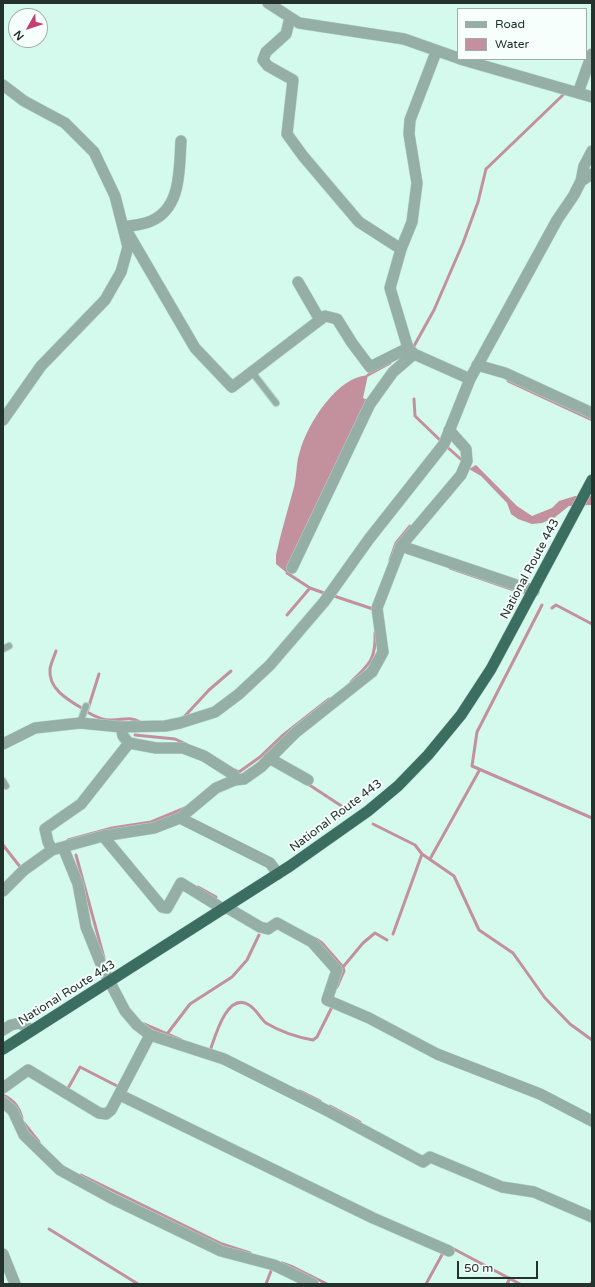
<!DOCTYPE html>
<html>
<head>
<meta charset="utf-8">
<style>
	body { margin:0 }
	#map { position:relative; width:595px; height:1287px; overflow:hidden; background:#d3faed; font-family:"Varela Round",sans-serif }
	canvas { display:block }
	.frame { position:absolute; inset:0; border:4px solid #23322d; pointer-events:none }
	.legend { position:absolute; left:457px; top:8px; width:130px; height:52px; box-sizing:border-box; background:#f7fffc; border:1px solid #a2ada9; margin:0; padding:5px 7px; list-style:none; font-size:12px; color:#23322d }
	.legend li { display:flex; align-items:center; gap:8px; height:20px }
	.legend b { width:20px; border:1px solid #a2ada9 }
	.north { position:absolute; left:8px; top:8px; width:40px; height:40px; box-sizing:border-box; background:#f7fffc; border:1px solid #a2ada9; border-radius:50%; rotate:231deg; font-size:11px; font-weight:700; line-height:16px; text-align:center; color:#23322d }
	.north::after { content:''; display:block; margin:auto; width:14px; height:18px; background:#c83d73; clip-path:polygon(50% 0,100% 100%,50% 72%,0 100%) }
	.scale { position:absolute; left:457px; top:1261px; width:81px; height:18px; box-sizing:border-box; border:2px solid #23322d; border-top:0; padding-left:5px; font-size:12px; line-height:14px; white-space:nowrap; color:#23322d; -webkit-text-stroke:3px #f7fffc; paint-order:stroke }
</style>
</head>
<body>
<div id="map">
<canvas width="595" height="1287"></canvas>
<div class="frame"></div>
<ul class="legend">
<li><b style="height:5px;background:#96afa6"></b>Road</li>
<li><b style="height:11px;background:#c3909e"></b>Water</li>
</ul>
<div class="north">N</div>
<div class="scale">50 m</div>
</div>
<script>
const g = document.querySelector('canvas').getContext('2d');
g.lineJoin = 'round';
function fillPath(path, color) {
  g.fillStyle = color;
  g.fill(path, 'evenodd');
}
function stroke(path, color, width, dash) {
  g.strokeStyle = color;
  g.lineWidth = width;
  g.lineCap = dash ? 'butt' : 'round';
  g.setLineDash(dash || []);
  g.stroke(path);
}
function label(font, color, halo, rows, align = 'center') {
  g.font = font + ' "Varela Round",sans-serif';
  g.lineWidth = 4;
  g.setLineDash([]);
  g.textBaseline = 'middle';
  g.strokeStyle = halo;
  g.fillStyle = color;
  for (const [text, x, y, turn = 0] of rows) {
    g.save();
    g.translate(x, y);
    g.rotate((+turn || 0) * Math.PI / 180);
    g.textAlign = isNaN(turn) ? turn : align;
    if (halo) g.strokeText(text, 0, 0);
    g.fillText(text, 0, 0);
    g.restore();
  }
}
fillPath(new Path2D(`
	M368,375L363,398L368,400L287,573L276,564V555C281,532 288,509 294,487C297,475 296,462 300,451C308,423 337,377 368,375Z
	M476,465L517,506L532,516L552,508L559,501L575,496H592V505L569,506L554,518L542,523L532,524L518,519L511,514L507,503L481,476L469,469Z`), '#c3909e');
stroke(new Path2D(`
	M414,346L434,310L463,243L478,202L486,169L564,94
	M368,375L390,363
	M508,381L592,420
	M414,399L415,416L442,442
	M446,446L464,462
	M390,560L396,543L410,526
	M450,568L517,591
	M287,573L310,588L324,593
	M334,596L373,609
	M542,605L477,732L472,766L592,818
	M552,608L556,605L592,624
	M287,615L310,588
	M56,651C54,657 51,663 50,669C48,690 70,701 85,710
	M99,674L87,712C94,716 103,721 112,720C123,720 129,716 140,722
	M351,682C370,664 376,659 375,633
	M183,718L209,690L231,671
	M135,735L175,739L186,744
	M235,770L239,772L260,757L282,736L329,699
	M308,784L346,809
	M373,824L415,845L422,854L454,876L479,930L513,953L545,998L570,1024L592,1040
	M68,840L112,828L151,822L185,808
	M3,845L21,868
	M76,855L104,958
	M430,859L479,771
	M198,887L216,897
	M393,934L422,854
	M316,939L322,943L343,967
	M337,987L344,971L343,967L363,943L375,933L387,940
	M144,1024L181,1040
	M167,1034L190,1004L232,977L247,960L259,935
	M210,1051C215,1037 227,991 249,1005C256,1009 260,1018 266,1023C281,1032 296,1037 313,1040L317,1037L333,1005
	M67,1090L80,1067L119,1087
	M300,1091L320,1101
	M3,1095C14,1100 19,1107 22,1118
	M330,1106L360,1122
	M24,1123L39,1142
	M81,1175L222,1244L250,1253
	M49,1229L138,1284
	M452,1248L520,1284
	M282,1263L293,1267L327,1284
	M266,1284L271,1271
	M426,1284L443,1253
	M507,1284L510,1278
	M591,1284L592,1282`), '#c3909e', 3);
const service = new Path2D(`
	M252,372L276,403
	M3,649L9,646
	M80,723L86,706
	M3,781L6,786`);
const minor = new Path2D(`
	M268,3L299,23L404,39L458,58
	M290,18L286,34L266,52L263,60L268,66L293,80L287,134L303,156L359,222L401,249L390,288L408,348L414,354L470,379
	M460,59L592,97
	M3,85L24,101L65,123L94,152L115,196L128,247L121,272L105,300L41,366L3,420
	M578,93L592,54
	M581,181L584,166L592,151
	M124,227C133,225 143,225 151,221C182,208 179,168 181,141
	M128,233L195,348L232,387L325,316L337,319L352,343L370,367L408,348
	M401,249L412,222L417,183L409,134L410,120L436,52
	M298,282L320,320
	M477,365L505,373L592,413
	M401,546L534,591
	M292,568L370,404L393,372L414,354
	M129,743L156,748H183L204,756L234,775L235,780
	M3,744L35,728L80,723L121,727L165,726L180,723L215,712L239,694L270,665L324,602L369,539L444,444L470,379L557,220L574,195L581,181L592,174
	M269,758L308,780
	M180,818L270,863L278,874
	M103,836L162,907L167,908L181,883L223,909
	M63,847L78,884L86,927L103,969L125,1011L137,1025L150,1035L224,1059L322,1108L423,1162L430,1157L502,1187L534,1192L592,1217
	M52,850L48,842L45,829L81,804L129,743L123,736L121,727
	M3,891L24,870L52,850L103,836L154,828L180,818L216,788L235,780L244,779L261,767L295,733L372,672L383,652L377,608L401,546L461,475L467,461L466,449L449,430
	M226,907L260,927L268,929L277,923L312,942L337,970L327,1000L369,1018L437,1054L540,1094L592,1121
	M3,1030L11,1025L20,1023L31,1030
	M3,1088L28,1070L99,1113L106,1114L111,1110L150,1035
	M120,1095L373,1218L449,1251
	M3,1102L13,1111L24,1135L60,1170L111,1198L221,1251L274,1265L313,1284
	M3,1254L15,1284`);
const trunk = new Path2D(`
	M3,1049L290,866L368,811L398,786L428,755L461,715L491,669L592,480`);
stroke(service, '#b3d6ca', 8);
stroke(minor, '#b3d6ca', 12);
stroke(trunk, '#b3d6ca', 12);
stroke(service, '#96afa6', 6);
stroke(minor, '#96afa6', 11);
stroke(trunk, '#3b6e60', 11);
label('12px', '#23322d', '#f7fffc', [
	["National Route 443",530,569,-62],
	["National Route 443",336,816,-37],
	["National Route 443",67,993,-32]
]);
</script>
</body>
</html>
